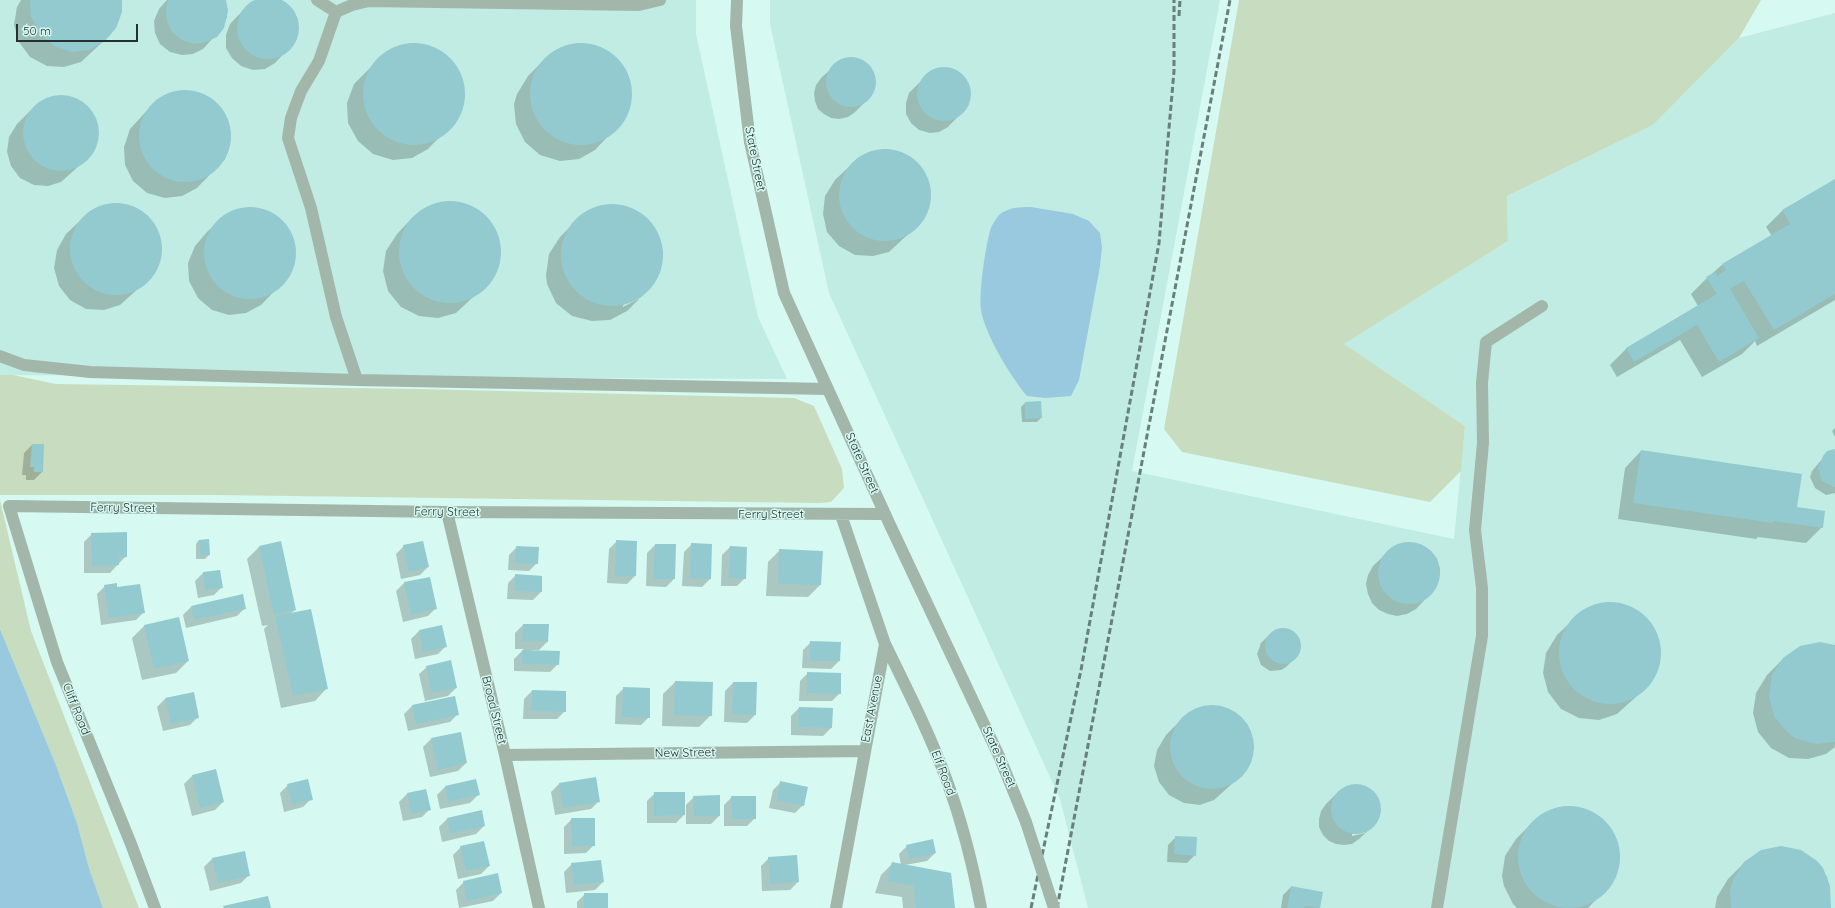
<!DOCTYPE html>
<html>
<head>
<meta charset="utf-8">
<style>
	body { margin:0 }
	#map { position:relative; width:1835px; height:908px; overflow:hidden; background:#d6f9f2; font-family:Quicksand,sans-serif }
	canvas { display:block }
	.scale { position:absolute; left:16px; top:24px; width:122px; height:18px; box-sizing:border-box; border:2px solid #24312e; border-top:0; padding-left:5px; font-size:12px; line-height:14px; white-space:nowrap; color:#24312e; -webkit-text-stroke:3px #d6f9f2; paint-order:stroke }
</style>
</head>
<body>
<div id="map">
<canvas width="1835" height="908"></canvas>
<div class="scale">50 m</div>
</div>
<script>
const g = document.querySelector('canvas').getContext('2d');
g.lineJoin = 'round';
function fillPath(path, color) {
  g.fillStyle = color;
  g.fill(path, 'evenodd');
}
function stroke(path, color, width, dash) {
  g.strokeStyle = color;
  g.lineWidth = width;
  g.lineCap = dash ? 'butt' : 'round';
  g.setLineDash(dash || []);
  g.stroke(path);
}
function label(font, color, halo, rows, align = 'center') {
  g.font = font + ' Quicksand,sans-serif';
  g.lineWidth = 3;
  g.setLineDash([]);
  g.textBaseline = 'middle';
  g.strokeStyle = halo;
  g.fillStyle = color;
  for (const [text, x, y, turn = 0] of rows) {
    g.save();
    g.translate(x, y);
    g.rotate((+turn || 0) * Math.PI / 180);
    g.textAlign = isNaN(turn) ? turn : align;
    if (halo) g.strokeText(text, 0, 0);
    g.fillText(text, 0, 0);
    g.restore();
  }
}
fillPath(new Path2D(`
	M0,0H696V34L758,317L787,379L0,375Z
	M770,0H1220L1132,471L1454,539L1465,426L1343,344L1508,241L1507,196L1653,125L1739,38L1835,13V908H1088L1060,799L829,293L770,24Z`), '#c0ece3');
fillPath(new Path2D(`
	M1239,0H1761L1739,38L1653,125L1507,196L1508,241L1344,344L1465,426L1461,471L1430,502L1182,452L1164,429Z
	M0,375H13L56,384L417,389L794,398L814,406L842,469L844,488L831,502L819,503L216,495H0Z
	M0,500L31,631L139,908H103L89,868L77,823L56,765L0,629Z`), '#c8ddbf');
fillPath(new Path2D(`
	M1031,207L1073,214L1089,221L1100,233L1102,247L1100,266L1079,380L1071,396L1045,398L1027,396C1011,377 985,335 981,310C979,291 985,250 990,231C991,226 996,219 999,215C1009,207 1019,207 1031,207Z
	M0,629L56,765L77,823L89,868L103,908H0Z`), '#99c9de');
fillPath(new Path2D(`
	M21,0H121V4L119,20L110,35L81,62L64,67L47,66L30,57L19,42L14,25L17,7Z
	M167,0H224L227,5V17L223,27L203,49L193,54L182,55L170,52L160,44L155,33L154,21L159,9Z
	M256,0H281L285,2L293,10L298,20V32L295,42L275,63L265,69L253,70L241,66L232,58L226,48V35L230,24L251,2Z
	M581,44L600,48L616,59L627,74L631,92L628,111L624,119L595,150L579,159L560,161L540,155L525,142L516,124L514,104L517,94L528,76L544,60L561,48Z
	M404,45H424L441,52L455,65L462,82L463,101L457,119L428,149L412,158L393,160L373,154L358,141L348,123L347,103L354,84L385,53Z
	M855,58L862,61L873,72L875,87L867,100L854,113L848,117L839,119L831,118L824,114L818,109L815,101L814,93L816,85L821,78L840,61Z
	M939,69H950L959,72L966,79L970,88V98L967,107L948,127L939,132L930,133L919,130L911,123L906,114V103L909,93L929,73Z
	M186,91L203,95L217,104L227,118L231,135L230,143L225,159L197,188L182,196L165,198L147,193L133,181L125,165L124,147L130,129L152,105L168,95Z
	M61,96L75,99L87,106L95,118L98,131L96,145L89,157L61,182L48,186L34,185L20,178L11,166L7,152L9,137L17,124L34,107L46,99Z
	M885,149L902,153L916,163L926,177L930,193L927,210L919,224L889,252L873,256L855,255L839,246L827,232L823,214L825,196L835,180L852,164L867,153Z
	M1835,180V300L1757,346L1755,341L1742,354L1702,377L1680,340L1617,377L1610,365L1626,349L1698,306L1691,294L1707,278L1723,264L1772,236L1766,227L1782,211Z
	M450,202L469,206L485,216L495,232L500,250L497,268L487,284L456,313L438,318L419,316L401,307L388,291L383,271L386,251L397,234L413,217L430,206Z
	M116,203L134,207L148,216L157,230L161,247L159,263L150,278L120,305L104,310L86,309L70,300L59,286L54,268L57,250L66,234L83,218L98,207Z
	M613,205L632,209L648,219L658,235L663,253L660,272L650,288L640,298V296L623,305V307L640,298L627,311L610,320L592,321L572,316L556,303L547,284L546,275L549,254L560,237L576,221L593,209Z
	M241,209H260L275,215L287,227L294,243L295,260L289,276L261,305L246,313L229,315L212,310L198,298L189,281L188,263L195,246L207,232L224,216Z
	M1025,403L1041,418L1037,422H1022L1021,407Z
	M1835,428V437L1832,431Z
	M32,445L42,472L34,480H26V475H22L24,453Z
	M1835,450V493L1826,495L1815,488L1810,477L1812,471L1828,452Z
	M1641,451L1796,508L1822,527L1806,543L1758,537L1756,539L1618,519L1625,468Z
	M92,534L126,556L110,573H84V542Z
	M199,540L209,555L205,559H196V544Z
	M617,541L635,576L627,584L607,583L609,549Z
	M280,542L295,610L290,614L327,688L315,701L281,708L264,629L268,625L262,626L247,559L259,547Z
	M1403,543H1412L1422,545L1431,551L1437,559L1440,569L1439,579L1436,588L1416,609L1407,614L1397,616L1388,614L1379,610L1372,603L1368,594L1366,584L1368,575L1373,566L1393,547Z
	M692,544L710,579L702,587L682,586L684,552Z
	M655,545L674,579L666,587L646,586L647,553Z
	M404,546L428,567L420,575L401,579L396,554Z
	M517,547L537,563L529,571L508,570L509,555Z
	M730,547L745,578L737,586H721L722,555Z
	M780,550L820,585L808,597L766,596L768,562Z
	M220,571L222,587L214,595L198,598L195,581L203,573Z
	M516,575L541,576V592L533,600L507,599L508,583Z
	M429,578L436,608L428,616L403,622L396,591L404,583Z
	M105,586L116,588L144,612L136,620L101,625L97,594Z
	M1611,603L1630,607L1645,618L1656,633L1660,651L1657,670L1648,686L1617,714L1599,720L1579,718L1561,709L1548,692L1543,673L1546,653L1557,635L1574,619L1591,607Z
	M191,607L245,608L237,616L186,628L183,615Z
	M523,625L547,642L539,650H531V652L558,664L550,672L514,671V659L524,649H515V633Z
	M144,626L188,661L176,673L142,680L132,638Z
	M441,626L446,646L438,654L415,659L411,639L419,631Z
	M1279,629H1285L1295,634L1300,644V649L1294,659L1286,667L1281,670L1270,671L1261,665L1257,654L1261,643L1269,635Z
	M811,642L839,661L831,669L802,668L803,650Z
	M1835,646V747L1826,754L1808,759L1789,758L1771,748L1758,732L1753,713L1756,693L1767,675L1783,659Z
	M427,667L456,688L448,696L425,701L419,674Z
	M808,673L840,693L832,701H799L800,681Z
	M675,682L711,715L699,727L662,726L663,694Z
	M733,683L755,715L747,723L724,722L725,691Z
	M624,688L649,717L641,725L615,724L616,696Z
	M532,691L565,711L557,719H523L524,699Z
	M165,699L198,717L190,725L163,731L157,707Z
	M412,706L458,714L450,722L408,731L404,714Z
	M1213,706L1228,710L1241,718L1250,731L1253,746L1251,761L1243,774L1214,800L1200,805L1184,803L1169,795L1159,782L1154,766L1157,750L1166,735L1182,719L1196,709Z
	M799,708L831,728L823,736L791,735V716Z
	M431,739L466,763L458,771L430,777L423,747Z
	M215,770L223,802L215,810L192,816L184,784L192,776Z
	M475,781L478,795L470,803L440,809L437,795L445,787Z
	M781,782L803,805L795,813L769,808L773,790Z
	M559,784L599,801L591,809L555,815L551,792Z
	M288,785L311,799L303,807L284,812L280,793Z
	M1352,785H1360L1373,792L1380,806L1379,813L1372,827L1359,839L1352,844L1344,845L1336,844L1329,841L1323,835L1319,827V819L1321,811L1326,804L1338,792ZM1365,831V833L1352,836V834Z
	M426,790L430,809L422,817L403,821L399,802L407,794Z
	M655,793L684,815L676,823H647V801Z
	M694,797L719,816L711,824H686V805Z
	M732,797L755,818L747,826H724V805Z
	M1570,807L1589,811L1604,821L1615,837L1619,855L1616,873L1613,882L1588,908H1517L1513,904L1504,886L1502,876L1505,856L1516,839L1533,822L1550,811Z
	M481,811L484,826L476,834L442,842L439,827L447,819Z
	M572,819L594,845L586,853L564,854V827Z
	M1176,837L1195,855L1187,863L1167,862L1168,845Z
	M907,846L935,853L927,861L905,865L954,908H903L902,897L875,893L881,875L893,863L901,865L899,854Z
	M461,847L489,866L481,874L458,879L453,855Z
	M769,858L798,882L790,890L762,891L761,866Z
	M212,859L249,875L241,883L210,891L204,867Z
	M1816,862L1827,877L1829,886V908H1715L1717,897L1728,879L1744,863Z
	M572,864L603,882L595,890L566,893L564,872Z
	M464,882L501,893L493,901L459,908L456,890Z
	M1291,887L1322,893L1319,908H1281L1283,895Z
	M585,894L607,908H577V902Z`), '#0003');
fillPath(new Path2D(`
	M237 28a31 31 0 1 1 62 0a31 31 0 1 1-62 0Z
	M30,0H122V12L116,28L105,41L90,50L72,52L54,46L40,34L31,17Z
	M168,0H226L228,11L224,28L217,37L206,42L194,44L182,40L172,32L167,21L166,8Z
	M530 94a51 51 0 1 1 102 0a51 51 0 1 1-102 0Z
	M363 94a51 51 0 1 1 102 0a51 51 0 1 1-102 0Z
	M826 82a25 25 0 1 1 50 0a25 25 0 1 1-50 0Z
	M917 94a27 27 0 1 1 54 0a27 27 0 1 1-54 0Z
	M139 136a46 46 0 1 1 92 0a46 46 0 1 1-92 0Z
	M23 133a38 38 0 1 1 76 0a38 38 0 1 1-76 0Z
	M839 195a46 46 0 1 1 92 0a46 46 0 1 1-92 0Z
	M1835,179V294L1774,330L1744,281L1730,289L1759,338L1719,362L1697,325L1634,362L1626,348L1717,294L1706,277L1715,272L1717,276L1726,270L1722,264L1790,224L1782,210Z
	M399 252a51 51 0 1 1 102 0a51 51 0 1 1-102 0Z
	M70 249a46 46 0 1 1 92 0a46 46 0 1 1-92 0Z
	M561 255a51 51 0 1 1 102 0a51 51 0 1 1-102 0Z
	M204 253a46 46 0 1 1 92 0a46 46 0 1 1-92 0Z
	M1041,401L1042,418L1025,419V402Z
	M32,444H44L43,472H34V467H30Z
	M1835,449V487H1834L1822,481L1818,468L1823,456L1827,451Z
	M1641,450L1802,474L1797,507L1825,511L1823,528L1773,521V523L1633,503Z
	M127,532V557H119V565L92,566L91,533Z
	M209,539L210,555L200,556L199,540Z
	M616,540L637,541L636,576H615Z
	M281,541L296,610L274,615L259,546Z
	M423,541L429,567L409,572L403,545Z
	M1378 573a31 31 0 1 1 62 0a31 31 0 1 1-62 0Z
	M691,543L712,544L711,579L690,578Z
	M655,544H676L675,579H653Z
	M516,546L539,547L538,564L515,563Z
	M730,546L747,547L746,579L729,578Z
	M779,549L823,551L821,585L778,584Z
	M220,570L223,588L205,590L203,572Z
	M515,574L542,576V592L515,591Z
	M430,577L437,609L411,615L404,582Z
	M117,583V587L140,584L145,613L109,618L104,585Z
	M243,594L246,609L194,620L191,606Z
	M1559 653a51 51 0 1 1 102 0a51 51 0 1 1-102 0Z
	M311,609L328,689L293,696L275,616Z
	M179,617L189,661L154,669L144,625Z
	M523,624H549L548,642L522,641Z
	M442,625L447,647L423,652L419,630Z
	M1265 646a18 18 0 1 1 36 0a18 18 0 1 1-36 0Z
	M810,641L841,642L840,661H810Z
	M1820,642L1835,645V742L1816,744L1795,738L1787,732L1774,716L1769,696L1772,675L1783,658L1800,646Z
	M522,650L560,651L559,665L522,664Z
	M451,660L457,688L432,693L426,666Z
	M807,672L841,673V694L807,693Z
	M675,681L713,682L712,716L674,715Z
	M733,682H757L756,715L732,714Z
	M623,687L650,688V718L622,717Z
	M532,690L566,691V712L531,711Z
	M194,692L199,718L171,724L165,698Z
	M455,696L459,715L416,724L412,705Z
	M1170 747a42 42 0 1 1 84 0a42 42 0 1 1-84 0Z
	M799,707L833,708L832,728L798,727Z
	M461,732L467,763L438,770L431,738Z
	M216,769L224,802L200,808L192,775Z
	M596,777L600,802L563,808L559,783Z
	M308,779L313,800L292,804L287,784Z
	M476,779L480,795L448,802L445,786Z
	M780,781L808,787L804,806L777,800Z
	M1331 809a25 25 0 1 1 50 0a25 25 0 1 1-50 0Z
	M426,789L431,810L411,814L407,793Z
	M654,792H685V815L654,816Z
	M720,795V816H694L693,796Z
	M731,796H756V819H732Z
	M1518 857a51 51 0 1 1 102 0a51 51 0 1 1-102 0Z
	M482,810L485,826L450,834L447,818Z
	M571,818H595V846H572Z
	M1175,836L1197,837L1196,856L1174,854Z
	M933,839L936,853L909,859L906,845Z
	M484,841L490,866L466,871L460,846Z
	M1781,846L1801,850L1817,861L1823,868L1830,886L1831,908H1731L1730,890L1733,880L1744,862L1761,850Z
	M245,851L250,876L218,883L212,858Z
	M797,855L799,882L770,884L768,857Z
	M601,860L604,882L574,885L571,863Z
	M892,862L951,873L955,908H916L914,886L887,881Z
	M498,873L502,893L467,901L463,881Z
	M1291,886L1323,892L1320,908L1305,906L1304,908H1287Z
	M584,893H608V908H584Z
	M268,896L271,908H224L223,906Z`), '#92cacf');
stroke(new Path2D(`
	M317,0L336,12
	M737,0L736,26L750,142L784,293L890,525L999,756L1026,822
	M0,356L24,365L90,372L357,380L828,389
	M357,380L336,317L311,208L288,138L291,118L301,91L319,61L336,12L352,5L369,1L639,5L660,0
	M447,512L505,755L539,908
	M885,644C907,689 930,734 947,781C962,822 973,865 981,908
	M505,755L865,751
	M155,908L131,844L57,662L9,506L447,512L885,514
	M836,908L885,644L841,515
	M1437,908L1482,636V588L1475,530L1483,443L1482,383L1486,342L1542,306`), '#a3b6aa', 12);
stroke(new Path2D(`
	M1179,16L1180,0
	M1031,908L1081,670L1159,243L1174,71V0
	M1057,908L1230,0`), '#697f7a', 3, [6, 3]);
stroke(new Path2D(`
	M1026,822L1054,908`), '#a3b6aa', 12);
label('12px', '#24312e', '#d6f9f2', [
	["State Street",755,159,79],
	["State Street",862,463,66],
	["Ferry Street",123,508,1],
	["Ferry Street",447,512,1],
	["Ferry Street",771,514],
	["Cliff Road",76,709,68],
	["East Avenue",872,709,-79],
	["Broad Street",494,710,76],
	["New Street",685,753,-1],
	["State Street",999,757,66],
	["Elf Road",943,773,69]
]);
</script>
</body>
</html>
